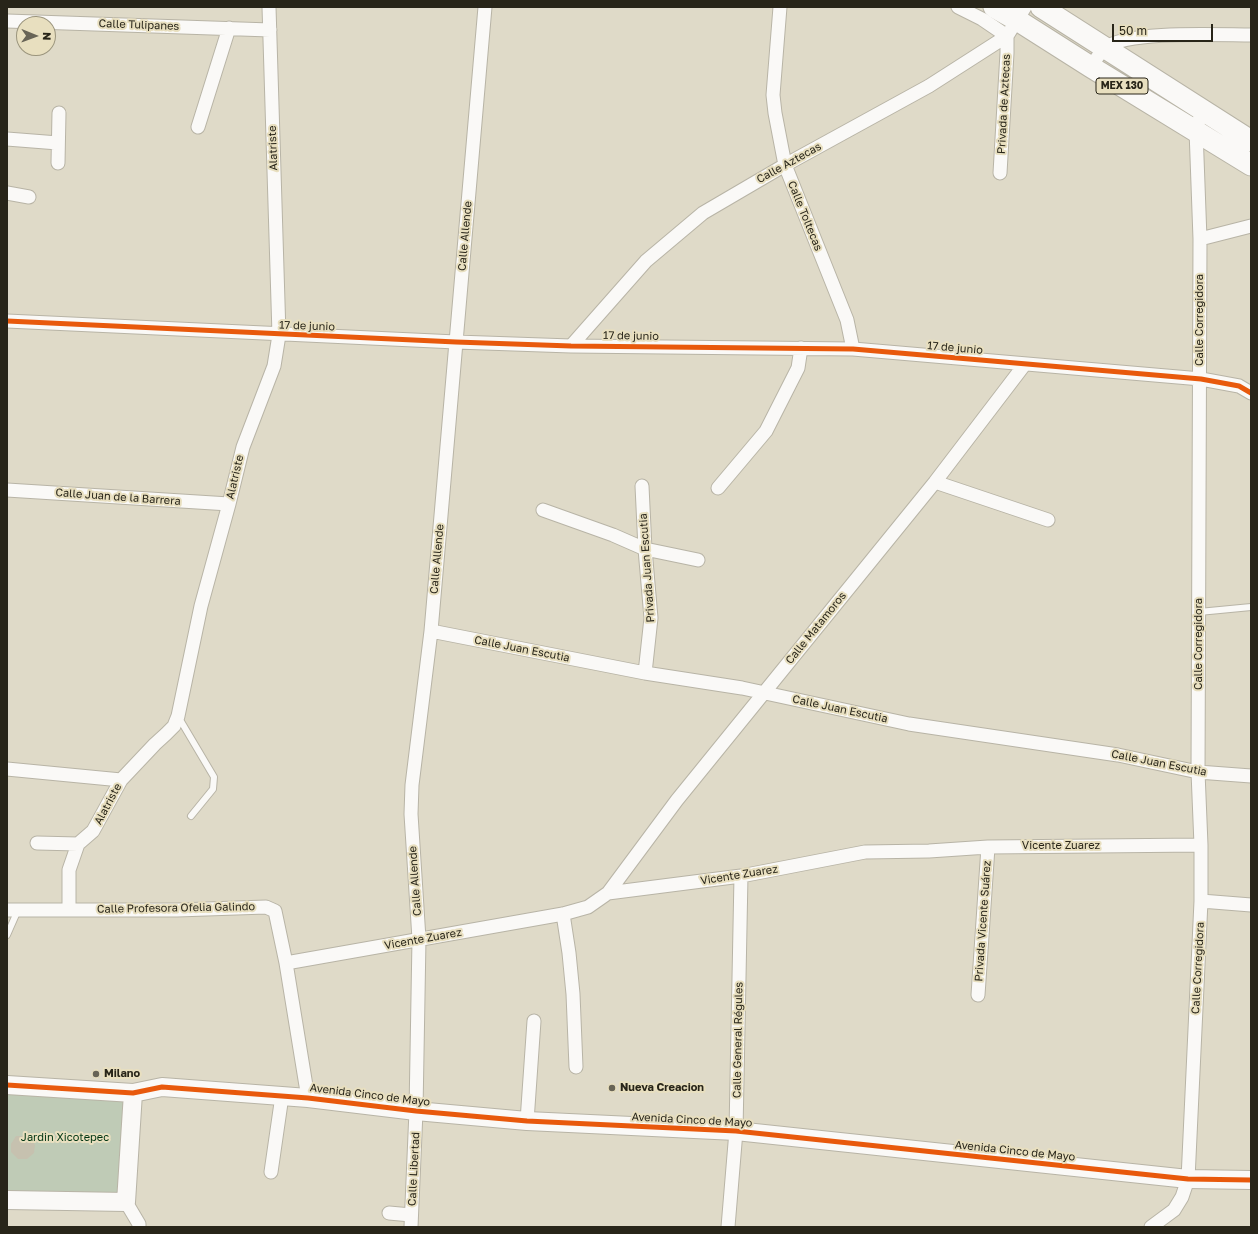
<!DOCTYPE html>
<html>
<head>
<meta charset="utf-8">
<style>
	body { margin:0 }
	#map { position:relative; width:1258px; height:1234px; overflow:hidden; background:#dfdac8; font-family:"Golos Text",sans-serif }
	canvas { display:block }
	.frame { position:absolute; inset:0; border:8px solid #282519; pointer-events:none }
	.north { position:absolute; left:16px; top:16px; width:40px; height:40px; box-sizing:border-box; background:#e8dfbf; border:1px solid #9b957d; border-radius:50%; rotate:91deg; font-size:11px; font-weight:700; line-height:16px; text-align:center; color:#282519 }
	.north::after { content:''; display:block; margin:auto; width:14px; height:18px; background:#686456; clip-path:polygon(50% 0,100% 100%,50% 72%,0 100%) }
	.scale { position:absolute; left:1112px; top:24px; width:101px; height:18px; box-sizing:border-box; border:2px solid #282519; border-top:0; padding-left:5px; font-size:12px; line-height:14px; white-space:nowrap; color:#282519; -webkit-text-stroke:3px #e8dfbf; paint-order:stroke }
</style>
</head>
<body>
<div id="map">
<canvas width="1258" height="1234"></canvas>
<div class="frame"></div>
<div class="north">N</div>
<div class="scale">50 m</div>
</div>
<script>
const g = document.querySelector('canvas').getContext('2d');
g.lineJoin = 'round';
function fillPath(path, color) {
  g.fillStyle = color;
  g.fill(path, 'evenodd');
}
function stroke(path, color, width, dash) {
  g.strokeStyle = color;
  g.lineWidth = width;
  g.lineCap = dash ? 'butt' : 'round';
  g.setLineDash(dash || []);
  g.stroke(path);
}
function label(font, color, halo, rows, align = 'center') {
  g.font = font + ' "Golos Text",sans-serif';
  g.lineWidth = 4;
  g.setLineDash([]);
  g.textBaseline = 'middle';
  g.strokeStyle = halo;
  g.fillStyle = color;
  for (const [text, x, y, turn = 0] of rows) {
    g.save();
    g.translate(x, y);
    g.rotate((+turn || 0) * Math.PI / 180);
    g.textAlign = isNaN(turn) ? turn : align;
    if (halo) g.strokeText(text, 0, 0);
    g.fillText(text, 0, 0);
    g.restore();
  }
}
fillPath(new Path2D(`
	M7,1078L129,1084L125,1195L7,1193Z`), '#bfcbb6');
fillPath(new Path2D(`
	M16,1136H29L35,1145L34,1153L27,1159H18L11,1152V1144Z`), '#c6c1af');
const lane = new Path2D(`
	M1199,612L1251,607
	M179,718L214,777L213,789L191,816
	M7,935L18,910`);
const street = new Path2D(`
	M780,7L773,95L775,113L785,165L847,320L853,349
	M958,7L982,19L1007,36V53L1000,173
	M7,21L270,30
	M1091,67C1095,61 1100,52 1105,48C1128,30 1220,35 1251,35
	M198,127L229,28
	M7,139L58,143
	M58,163L59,113
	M7,193L29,197
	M1200,239L1251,226
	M7,321L456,342L571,346L853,349L1201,379L1239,386L1251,393
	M571,346L646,261L703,213L785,165L929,86L1007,36L1025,7
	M935,482L1048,520
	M642,486L645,549L651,618L645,673
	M718,488L766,431L798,368L801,348
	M7,490L229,504
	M543,510L613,535L645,549L698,560
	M431,631L645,673L742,688L909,724L1118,755L1198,772L1251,776
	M7,769L121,780
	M37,843L78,844
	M608,893L677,800L935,482L1025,364
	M1201,901L1251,905
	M69,909V870L78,844L93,831L121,780L155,744L166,734L174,726L178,716L201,606L229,504L243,447L274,366L279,335L269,7
	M7,910H177L266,907L275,911L286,963L308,1098
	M563,914L569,953L573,994L576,1067
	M286,963L563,914L588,907L608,893L741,876L865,852L929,851L988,847L1201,845
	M978,995L988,847
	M527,1121L534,1021
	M271,1172L282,1096
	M126,1202L139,1224V1227
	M389,1213L411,1215
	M411,1227L416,1111L419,939L411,814L412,785L431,631L485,7
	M728,1227L736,1131L741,876
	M1151,1227L1174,1210L1182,1197L1188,1179L1201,901V845L1198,772L1200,239L1196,130L1202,111`);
const secondary = new Path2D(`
	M7,1085L133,1093L162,1087L308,1098L416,1111L527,1121L736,1131L1188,1179L1251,1180
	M7,1200L126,1202L133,1093`);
const primary = new Path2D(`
	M994,7L1017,20L1091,67L1251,165
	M1041,7L1251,141`);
stroke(lane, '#b8b4a6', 8);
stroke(street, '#b8b4a6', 15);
stroke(secondary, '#b8b4a6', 20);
stroke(primary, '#b8b4a6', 23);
stroke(lane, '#faf9f7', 6);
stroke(street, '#faf9f7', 13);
stroke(secondary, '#faf9f7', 18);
stroke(primary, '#faf9f7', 21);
stroke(new Path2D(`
	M7,321L456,342L571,346L853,349L1201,379L1239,386L1251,393
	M7,1085L133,1093L162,1087L308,1098L416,1111L527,1121L736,1131L1188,1179L1251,1180`), '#e8590c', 5);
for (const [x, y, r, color] of [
	[96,1074,4,"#686456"],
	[612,1088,4,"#686456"]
]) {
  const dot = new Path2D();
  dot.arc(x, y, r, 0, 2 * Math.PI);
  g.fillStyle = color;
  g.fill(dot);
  stroke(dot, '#e8dfbf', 1.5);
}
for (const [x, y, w] of [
	[1122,86,52]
]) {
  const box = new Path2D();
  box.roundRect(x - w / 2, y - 8, w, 16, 3);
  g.fillStyle = '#e8dfbf';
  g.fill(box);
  stroke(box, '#282519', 1);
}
label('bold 10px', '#282519', null, [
	["MEX 130",1122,86]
]);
label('11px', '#282519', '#e8dfbf', [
	["Calle Tulipanes",139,25,2],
	["Privada de Aztecas",1004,104,-87],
	["Alatriste",273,148,-92],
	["Calle Aztecas",789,163,-29],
	["Calle Toltecas",805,216,68],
	["Calle Allende",465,236,-85],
	["Calle Corregidora",1200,320,-90],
	["17 de junio",307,326,2],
	["17 de junio",631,336,1],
	["17 de junio",955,348,5],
	["Alatriste",235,477,-77],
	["Calle Juan de la Barrera",118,497,4],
	["Calle Allende",437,559,-85],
	["Privada Juan Escutia",647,568,-94],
	["Calle Matamoros",816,628,-51],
	["Calle Corregidora",1199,644,-90],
	["Calle Juan Escutia",522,649,11],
	["Calle Juan Escutia",840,709,12],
	["Calle Juan Escutia",1159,763,11],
	["Alatriste",108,804,-62],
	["Vicente Zuarez",1061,846],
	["Vicente Zuarez",739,875,-9],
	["Calle Allende",415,881,-94],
	["Calle Profesora Ofelia Galindo",176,908,-1],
	["Privada Vicente Suárez",983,921,-86],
	["Vicente Zuarez",423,939,-10],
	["Calle Corregidora",1198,968,-87],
	["Calle General Régules",738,1040,-89],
	["Avenida Cinco de Mayo",370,1095,7],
	["Avenida Cinco de Mayo",692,1120,3],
	["Avenida Cinco de Mayo",1015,1151,6],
	["Calle Libertad",414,1169,-87]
]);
label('bold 11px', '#282519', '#e8dfbf', [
	["Milano",104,1074],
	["Nueva Creacion",620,1088]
], 'left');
label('11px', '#003512', '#e8dfbf', [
	["Jardin Xicotepec",65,1138]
]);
</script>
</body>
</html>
